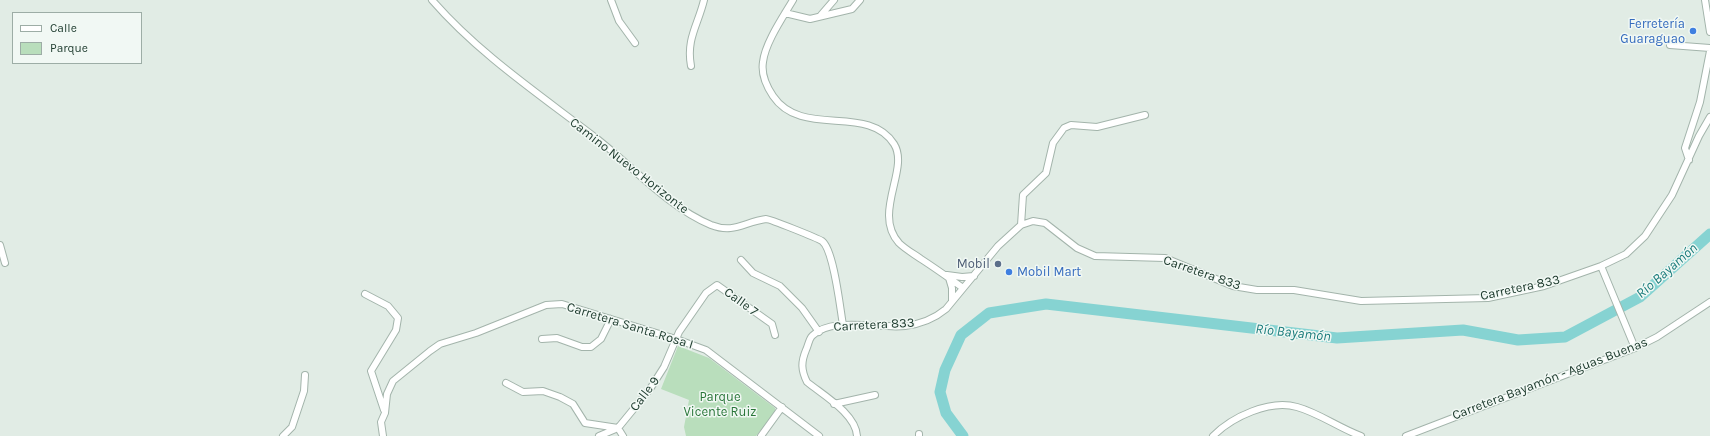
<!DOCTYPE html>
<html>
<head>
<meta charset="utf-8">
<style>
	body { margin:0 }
	#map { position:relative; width:1710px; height:436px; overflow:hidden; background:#e1ece5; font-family:Karla,sans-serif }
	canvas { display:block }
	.legend { position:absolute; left:12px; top:12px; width:130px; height:52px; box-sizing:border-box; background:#f1f8f4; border:1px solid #9dada6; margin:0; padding:5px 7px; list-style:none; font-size:12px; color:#203d30 }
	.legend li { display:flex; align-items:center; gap:8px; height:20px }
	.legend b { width:20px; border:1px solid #9dada6 }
</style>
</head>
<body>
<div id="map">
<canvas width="1710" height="436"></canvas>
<ul class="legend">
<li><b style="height:5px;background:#fff"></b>Calle</li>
<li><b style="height:11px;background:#b9debc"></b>Parque</li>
</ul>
</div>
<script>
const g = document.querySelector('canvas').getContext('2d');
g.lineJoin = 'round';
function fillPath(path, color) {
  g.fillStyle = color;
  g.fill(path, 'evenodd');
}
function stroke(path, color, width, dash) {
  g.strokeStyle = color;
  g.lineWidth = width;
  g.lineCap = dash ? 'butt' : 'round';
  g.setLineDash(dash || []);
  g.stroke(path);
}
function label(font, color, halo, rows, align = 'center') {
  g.font = font + ' Karla,sans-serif';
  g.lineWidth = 3;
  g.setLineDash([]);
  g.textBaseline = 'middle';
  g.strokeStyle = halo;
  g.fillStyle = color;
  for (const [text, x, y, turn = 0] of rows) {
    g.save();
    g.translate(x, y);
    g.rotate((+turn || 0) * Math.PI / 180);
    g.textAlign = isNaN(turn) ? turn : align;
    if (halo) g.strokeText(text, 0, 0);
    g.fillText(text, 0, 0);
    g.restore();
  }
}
fillPath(new Path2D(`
	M678,346L709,358L775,408V413L756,436H686L684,427L689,400L661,389Z`), '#b9debc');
stroke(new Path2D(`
	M963,436L946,413L940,392L945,370L961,335L989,313L1046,304L1337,338L1463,330L1518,340L1565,337L1640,297L1710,234`), '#86d3d2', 11);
const minor = new Path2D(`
	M432,0C479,54 539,94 596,138C632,166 668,207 711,225C734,234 744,222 766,219C770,219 817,238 822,241C834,250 840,308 843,325
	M611,0L619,21L635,43
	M793,0C783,17 765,43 763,62C761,74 767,87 773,96C802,139 868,103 894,144C910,169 872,213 899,243C905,249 914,254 921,259C935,268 949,278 963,288
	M1705,0L1710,32
	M785,13L810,19L852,9L860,0
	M821,15L834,0
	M1670,45L1710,48
	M691,66C686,39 698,25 704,0
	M1689,160L1685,148L1700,102L1710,51
	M1021,225L1023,195L1046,173L1053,143L1064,128L1071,125L1097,127L1145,115
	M0,245L5,263
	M741,260L753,273L780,286L802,308L819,332
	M1601,266L1635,348
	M947,275L962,277L974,276
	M949,278L952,288V301
	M365,294L388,306L398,318L396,330L371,371L384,410
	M542,339L557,338L582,347H591L601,339L611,319
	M506,383L523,392L543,391L560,397L573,404L585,423L618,428L623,436
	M834,404L875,395
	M919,434V436
	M283,436L292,427L304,391L305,375
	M383,436L381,422L385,413L387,394L393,381L430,351L440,344L476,333L546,305L562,304L676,339L706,350L819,436
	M599,436L618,428L650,389L664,367L679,332L706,293L717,285L772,324L775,335
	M761,436L782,407
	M857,436C856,414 823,395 807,382C801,370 801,362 806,350C808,346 809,339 812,336C831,316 880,329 905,326C921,324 934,319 946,309L998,246L1021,225L1033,221L1045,223L1077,248L1095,256L1165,258L1233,286L1257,290H1294L1361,301L1488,298L1544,286L1601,266L1626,254L1645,236L1672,195L1699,136L1710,117
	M1213,436C1232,417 1270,399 1297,407C1319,413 1339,428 1361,436
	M1406,436L1635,348L1657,337L1710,302`);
stroke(minor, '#a3b4ab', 8);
stroke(minor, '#fff', 6);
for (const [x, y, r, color] of [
	[1693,31,4,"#3f7fe0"],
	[998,264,4,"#5c6f8a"],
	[1009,272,4,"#3f7fe0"]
]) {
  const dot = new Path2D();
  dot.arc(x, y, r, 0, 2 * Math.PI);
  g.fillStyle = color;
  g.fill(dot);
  stroke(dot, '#f1f8f4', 1.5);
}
label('13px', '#366cbe', '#f1f8f4', [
	["Ferretería",1685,24],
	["Guaraguao",1685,39],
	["Mobil Mart",1017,272,"left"]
], 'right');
label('13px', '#203d30', '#f1f8f4', [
	["Camino Nuevo Horizonte",629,166,38],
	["Carretera 833",1202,273,19],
	["Carretera 833",1520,288,-12],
	["Calle 7",741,302,36],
	["Carretera 833",874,325,-3],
	["Carretera Santa Rosa I",630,326,17],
	["Carretera Bayamón - Aguas Buenas",1550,379,-21],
	["Calle 9",645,394,-53]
]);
label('13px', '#4e5e75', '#f1f8f4', [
	["Mobil",990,264]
], 'right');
label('13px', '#297639', '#f1f8f4', [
	["Parque",720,397],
	["Vicente Ruiz",720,412]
]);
label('italic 14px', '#187b7b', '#f1f8f4', [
	["Río Bayamón",1667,271,-41],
	["Río Bayamón",1293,333,6]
]);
</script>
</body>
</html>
